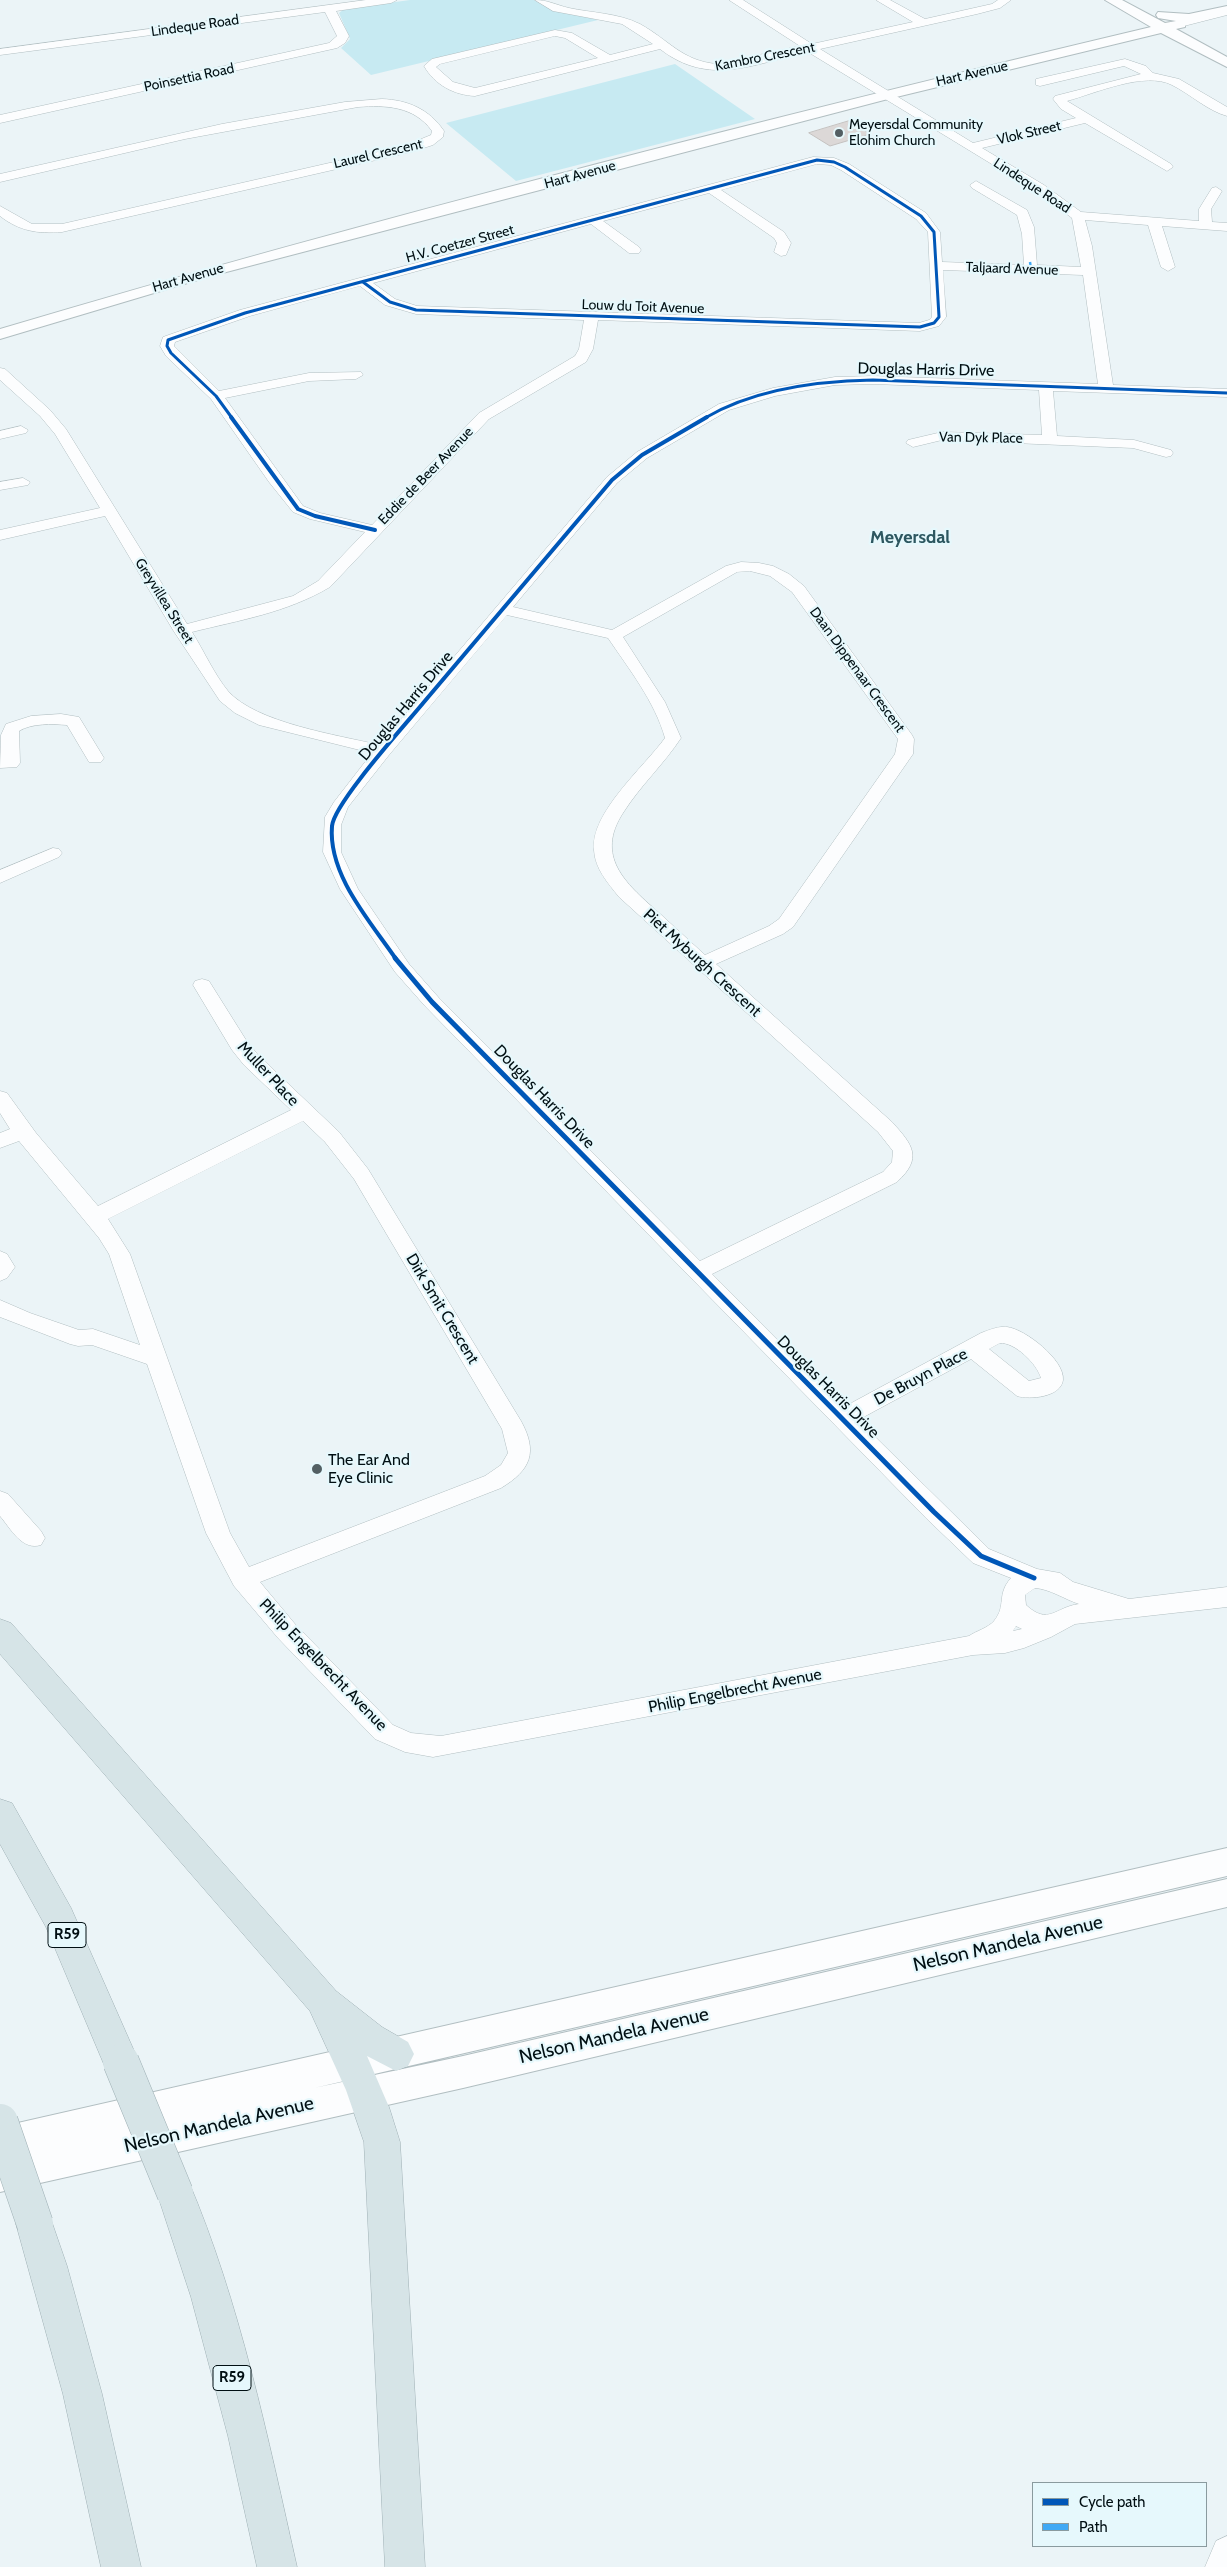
<!DOCTYPE html>
<html>
<head>
<meta charset="utf-8">
<style>
	body { margin:0 }
	#map { position:relative; width:1227px; height:2567px; overflow:hidden; background:#ebf4f7; font-family:Cabin,sans-serif }
	canvas { display:block }
	.legend { position:absolute; left:1032px; top:2482px; width:175px; height:65px; box-sizing:border-box; background:#e6f8fc; border:1px solid #8a9b9f; margin:0; padding:6px 9px; list-style:none; font-size:15px; color:#010f13 }
	.legend li { display:flex; align-items:center; gap:10px; height:25px }
	.legend b { width:25px; border:1px solid #8a9b9f }
</style>
</head>
<body>
<div id="map">
<canvas width="1227" height="2567"></canvas>
<ul class="legend">
<li><b style="height:6px;background:#0057b8"></b>Cycle path</li>
<li><b style="height:6px;background:#3fa9f5"></b>Path</li>
</ul>
</div>
<script>
const g = document.querySelector('canvas').getContext('2d');
g.lineJoin = 'round';
function fillPath(path, color) {
  g.fillStyle = color;
  g.fill(path, 'evenodd');
}
function stroke(path, color, width, dash) {
  g.strokeStyle = color;
  g.lineWidth = width;
  g.lineCap = dash ? 'butt' : 'round';
  g.setLineDash(dash || []);
  g.stroke(path);
}
function label(font, color, halo, rows, align = 'center') {
  g.font = font + ' Cabin,sans-serif';
  g.lineWidth = 4.5;
  g.setLineDash([]);
  g.textBaseline = 'middle';
  g.strokeStyle = halo;
  g.fillStyle = color;
  for (const [text, x, y, turn = 0] of rows) {
    g.save();
    g.translate(x, y);
    g.rotate((+turn || 0) * Math.PI / 180);
    g.textAlign = isNaN(turn) ? turn : align;
    if (halo) g.strokeText(text, 0, 0);
    g.fillText(text, 0, 0);
    g.restore();
  }
}
fillPath(new Path2D(`
	M410,0H534L544,6L598,20L371,75L341,48L350,39L339,13L344,9Z
	M675,64L755,119L516,181L446,123Z`), '#c7eaf2');
const building = new Path2D(`
	M849,121L870,134L830,146L809,133Z`);
fillPath(building, '#dcd8d7');
stroke(building, '#c4c1bf', 1);
const minor = new Path2D(`
	M366,0H397L391,3L336,11L349,36L345,43L337,48L0,123V115L329,43L337,36L325,12L0,55V49Z
	M535,0C548,0 556,5 569,8C592,13 618,13 640,24C669,40 682,61 717,64L800,46L729,0H743L812,44L913,22L876,0H890L925,19L992,4L998,0H1011L1000,8L977,14L820,49L973,143L1076,118L1061,109L1053,99L1055,96L1141,74L1124,66L1040,86L1036,85V79L1125,59L1146,66L1153,73L1179,79L1227,107V116C1208,111 1190,94 1172,85C1145,71 1096,93 1067,101L1171,164L1173,167L1167,171L1085,123L982,148L1044,185L1081,212L1199,221V209L1212,188L1216,187L1222,191L1211,209L1212,222L1227,223V231L1162,226L1175,267L1168,271L1161,267L1148,225L1085,220L1092,246L1113,385L1227,389V397L1053,391L1057,436L1134,440L1171,450L1173,453L1171,456L1166,457L1133,448L942,440L913,447L906,443L908,440L942,432L1042,435L1039,390L873,384L835,385L775,396L729,410L647,458L617,483L513,607L612,630L726,566L741,562L759,563L773,566L789,574L804,586L912,735L914,739L913,754L793,927L783,934L716,964L892,1122C913,1145 923,1158 897,1182L712,1274L844,1407L981,1333C989,1330 999,1326 1007,1327C1025,1329 1065,1360 1063,1380C1061,1397 1030,1400 1017,1396L971,1359L858,1420L989,1549L1037,1569L1060,1573L1073,1582L1129,1599L1227,1587V1607L1075,1624L1051,1637L1024,1648L1005,1653L973,1655L433,1757L405,1752L375,1739L278,1638L234,1586L206,1533L147,1364L92,1345L78,1346L70,1344L0,1317V1300L30,1313L79,1330L93,1329L140,1345L109,1254L99,1238L19,1141L0,1148V1133L10,1129L0,1113V1091L7,1093L36,1133L98,1206L291,1110L244,1065L232,1050L193,985L195,981L202,979L209,981L246,1040L258,1055L339,1132L368,1169L521,1421C538,1452 531,1470 501,1488L260,1582L295,1624L393,1725L411,1733L441,1736L969,1636C976,1631 988,1628 994,1621C1007,1605 996,1595 1011,1578L973,1563L926,1518L425,1006L395,972L340,889L323,852L325,817L334,802L372,753L259,725L235,713L220,701L173,630L105,516L0,540V530L100,508L55,434L40,416L0,380V368L5,369L50,410L66,429L187,624L293,596L318,581L365,532L310,519L293,512L269,482L211,399L166,356L160,346L163,337L240,310L813,157L834,158L849,164L926,213L940,232L942,262L1024,265L1022,234L1017,215L972,188L970,185L976,181L1027,210L1034,227L1037,265L1081,267L1072,218L1036,191L808,52C753,64 709,87 660,49L475,96C454,95 435,85 424,66L432,59L555,30L572,33L610,55L653,44L622,24L553,11ZM555,36L565,38L598,58L475,88L453,82L436,67L440,64ZM817,164L831,165L841,170L916,219L928,232L932,317L929,320L919,323L417,306L395,299L373,283L591,224L629,253H639L641,250L639,247L603,221L709,193L774,238L777,243L774,252L781,256L786,255L791,243L784,232L721,190ZM943,270L1083,275L1098,384L873,376L835,377L773,388L719,404L637,452L607,477L379,745C338,735 256,723 228,691C214,674 204,651 192,632C240,620 286,613 330,587L489,419L586,362L593,349L598,320L920,331L939,326L946,317ZM360,286L385,305L416,314L584,320L579,349L575,356L479,413L372,525L320,513L303,506L225,398L309,381L356,379L363,375L361,372L309,373L219,391L174,346L175,342L250,316ZM750,571L770,576L792,592L898,739L895,754L779,919L769,926L705,955C689,940 673,926 657,911C625,883 595,856 623,813C640,786 664,764 681,738L665,702L623,637L737,572ZM507,615L608,638C629,669 655,702 665,738C644,767 590,813 594,850C595,869 608,883 619,897L878,1132L893,1151L892,1162L883,1172L700,1261L439,998L409,964L358,889L341,852V825L348,807L389,755ZM303,1121L325,1142L354,1179L502,1429L508,1453L501,1465L485,1476L249,1567L230,1533L130,1254L108,1219ZM1000,1343C1015,1342 1037,1364 1041,1378L1029,1381L989,1349ZM1035,1588C1050,1589 1064,1599 1079,1604C1055,1607 1049,1626 1026,1605L1025,1595ZM1016,1626L1022,1629L1013,1631Z
	M1227,9V15L1180,27L1174,24L1176,22Z
	M382,99C408,100 429,109 444,131L443,137L433,145L411,152L62,232C38,234 19,231 0,216V206L32,224H62L404,146L431,135L432,131C414,106 386,105 358,107L185,139L0,182V174L222,124L345,102Z
	M21,426L28,430L26,433L0,439V431Z
	M23,478L30,482L28,485L0,490V482Z
	M61,714L79,717L104,758L101,762H89L67,725C52,724 32,723 19,731L20,763L17,767L0,768L1,735L6,724L31,716Z
	M53,848L59,849L62,853L59,857L0,883V870Z
	M0,1251L7,1254L15,1267L7,1278L0,1281Z
	M0,1491L8,1494L41,1531L45,1538L41,1545C22,1551 11,1529 0,1516Z
	M1227,2536V2567H1205L1216,2541Z`);
const tertiary = new Path2D(`
	M1105,0H1122L1165,23L1176,21L1158,18L1156,15L1158,12L1189,14L1227,6V14L1185,22V27L1176,29L1227,57V67L1161,33L888,99L211,276L0,339V329C380,216 765,119 1151,27Z
	M1227,1848V1876L314,2088L463,2056L1227,1879V1907L463,2088L0,2192V2127Z`);
const motorway = new Path2D(`
	M0,1619L11,1623L336,1991L382,2027L408,2042L414,2054L408,2066L396,2071L367,2056L389,2107L400,2142L425,2567H385L364,2142L346,2090L310,2011L0,1654Z
	M0,1799L12,1803L71,1908L139,2062L134,2074L121,2079L108,2074L46,1927L0,1844Z
	M175,2175L188,2180C240,2302 268,2438 297,2567H257L228,2436L191,2297L157,2193L162,2180Z
	M35,2206L48,2211L67,2266L102,2394L141,2567H101L63,2394L16,2224L22,2211Z`);
stroke(minor, '#b1bec1', 1);
stroke(tertiary, '#b1bec1', 2);
stroke(motorway, '#9fb0b5', 1);
fillPath(minor, '#fcfdfe');
fillPath(tertiary, '#fcfdfe');
fillPath(motorway, '#d6e4e7');
const motorwayBridge = new Path2D(`
	M121,2062L175,2193
	M0,2122L35,2224`);
stroke(motorwayBridge, '#9fb0b5', 37, []);
stroke(motorwayBridge, '#d6e4e7', 36);
stroke(new Path2D(`
	M1030,262L1031,269`), '#3fa9f5', 2.5, [4.5, 2.5]);
stroke(new Path2D(`
	M232,418L216,396L171,353L167,346L168,340L245,313L817,160L834,162L845,167L921,216L934,232L939,317L934,323L920,327L416,310L390,302L363,282
	M705,418C754,389 816,381 873,380L1227,393`), '#0057b8', 3);
stroke(new Path2D(`
	M231,417L298,509L315,516L375,530
	M396,959C370,921 328,875 332,826C334,803 406,724 424,702C487,628 549,554 612,480L642,455L707,417`), '#0057b8', 4);
stroke(new Path2D(`
	M395,958L432,1002L934,1512L981,1556L1034,1578`), '#0057b8', 5);
for (const [x, y, r, color] of [
	[839,133,5,"#535f63"],
	[317,1469,6,"#535f63"]
]) {
  const dot = new Path2D();
  dot.arc(x, y, r, 0, 2 * Math.PI);
  g.fillStyle = color;
  g.fill(dot);
  stroke(dot, '#e6f8fc', 2);
}
label('14px', '#010f13', '#e6f8fc', [
	["Lindeque Road",195,26,-8],
	["Kambro Crescent",765,57,-11],
	["Hart Avenue",972,74,-13],
	["Poinsettia Road",189,78,-12],
	["Vlok Street",1029,133,-13],
	["Laurel Crescent",378,154,-13],
	["Hart Avenue",580,175,-15],
	["Lindeque Road",1032,186,33],
	["H.V. Coetzer Street",460,244,-15],
	["Taljaard Avenue",1012,269,2],
	["Hart Avenue",188,278,-16],
	["Louw du Toit Avenue",643,307,2],
	["Van Dyk Place",981,438,1],
	["Eddie de Beer Avenue",426,476,-46],
	["Greyvillea Street",164,601,58],
	["Daan Dippenaar Crescent",857,670,54]
]);
label('14px', '#010f13', '#e6f8fc', [
	["Meyersdal Community",849,125],
	["Elohim Church",849,141]
], 'left');
for (const [x, y, w] of [
	[67,1935,38],
	[232,2378,38]
]) {
  const box = new Path2D();
  box.roundRect(x - w / 2, y - 12.5, w, 25, 4);
  g.fillStyle = '#e6f8fc';
  g.fill(box);
  stroke(box, '#010f13', 1);
}
label('bold 15px', '#010f13', null, [
	["R59",67,1935],
	["R59",232,2378]
]);
label('16px', '#010f13', '#e6f8fc', [
	["Douglas Harris Drive",926,370,1],
	["Douglas Harris Drive",406,706,-50],
	["Piet Myburgh Crescent",702,963,42],
	["Muller Place",268,1074,47],
	["Douglas Harris Drive",544,1097,46],
	["Dirk Smit Crescent",442,1309,59],
	["De Bruyn Place",921,1377,-28],
	["Douglas Harris Drive",828,1387,45],
	["Philip Engelbrecht Avenue",323,1665,46],
	["Philip Engelbrecht Avenue",735,1691,-11]
]);
label('16px', '#010f13', '#e6f8fc', [
	["The Ear And",328,1460],
	["Eye Clinic",328,1478]
], 'left');
label('bold 18px', '#2d5760', '#e6f8fc', [
	["Meyersdal",910,538]
]);
label('19px', '#010f13', '#e6f8fc', [
	["Nelson Mandela Avenue",1008,1944,-13],
	["Nelson Mandela Avenue",614,2036,-13],
	["Nelson Mandela Avenue",219,2125,-13]
]);
</script>
</body>
</html>
